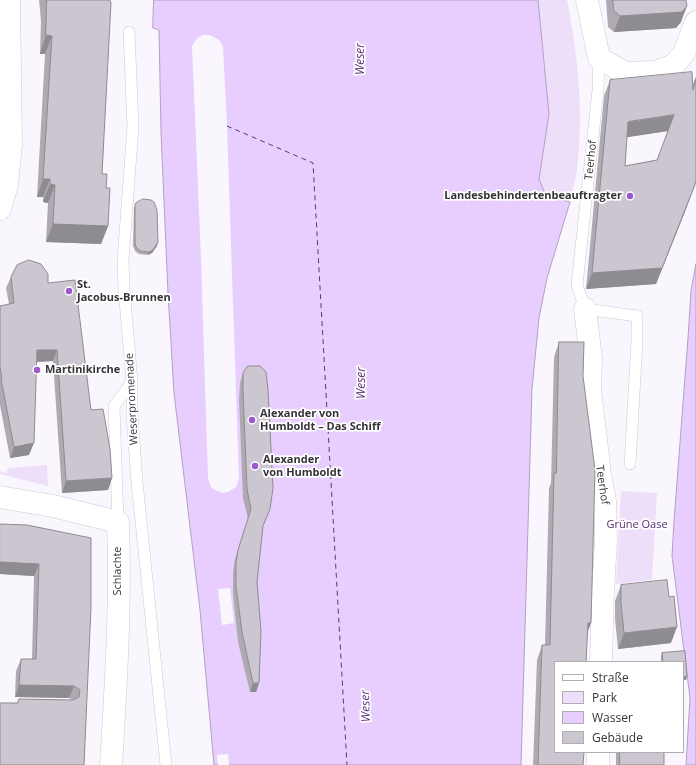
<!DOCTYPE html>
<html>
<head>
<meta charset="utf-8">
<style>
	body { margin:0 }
	#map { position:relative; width:696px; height:765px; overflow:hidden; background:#faf6fe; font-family:"Open Sans",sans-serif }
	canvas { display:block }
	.legend { position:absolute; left:554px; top:661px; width:130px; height:92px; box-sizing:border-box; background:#fff; border:1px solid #aeadaf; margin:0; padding:5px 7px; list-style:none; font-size:12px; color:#353337 }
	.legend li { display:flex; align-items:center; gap:8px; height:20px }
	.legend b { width:20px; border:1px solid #aeadaf }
</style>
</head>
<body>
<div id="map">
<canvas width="696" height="765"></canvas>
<ul class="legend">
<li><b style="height:5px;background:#fff"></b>Straße</li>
<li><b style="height:11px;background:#eddffa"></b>Park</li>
<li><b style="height:11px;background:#e8cefe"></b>Wasser</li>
<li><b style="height:11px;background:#cbc6cf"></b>Gebäude</li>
</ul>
</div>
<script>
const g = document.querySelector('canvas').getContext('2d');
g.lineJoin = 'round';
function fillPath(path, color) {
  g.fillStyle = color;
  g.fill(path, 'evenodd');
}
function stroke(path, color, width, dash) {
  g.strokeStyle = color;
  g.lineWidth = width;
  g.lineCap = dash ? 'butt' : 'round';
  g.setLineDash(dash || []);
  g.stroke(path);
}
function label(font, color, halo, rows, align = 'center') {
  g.font = font + ' "Open Sans",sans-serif';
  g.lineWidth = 3.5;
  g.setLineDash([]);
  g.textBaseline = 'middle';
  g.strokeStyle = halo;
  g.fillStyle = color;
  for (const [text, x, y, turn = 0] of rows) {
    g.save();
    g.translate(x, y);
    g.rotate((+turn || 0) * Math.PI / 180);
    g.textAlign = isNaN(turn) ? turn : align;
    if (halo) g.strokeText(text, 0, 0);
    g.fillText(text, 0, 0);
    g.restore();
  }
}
fillPath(new Path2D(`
	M538,0H567C578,55 584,113 577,169C576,180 572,191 570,202L546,196L539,179L549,114Z
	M47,465L48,486L0,474V471L6,473L8,468Z
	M621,491L657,493L652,580L616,584Z`), '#eddffa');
const water = new Path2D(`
	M154,0H538L549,114L539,179L546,196L570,202L547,278L539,318L532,389L521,765H214L200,610L174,393L168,293L161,133L159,30L153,28Z
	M696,264V765H686L690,698L672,556L674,521L688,338L691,291Z`);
fillPath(water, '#e8cefe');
stroke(water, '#b2a0c2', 1);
fillPath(new Path2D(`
	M203,35H210L219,40L223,46L227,126L239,479L236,487L228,492L223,493L215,490L211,487L208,479L201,258L192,46L197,38Z
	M230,588L234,623L222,625L218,589Z
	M228,754L229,765H218L217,755Z`), '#faf6fe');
stroke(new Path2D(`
	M227,126L313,163L347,765`), '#5d357a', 1, [5, 4]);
const lane = new Path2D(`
	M129,32L133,127L123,260L124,289L132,382V415L137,482L166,765
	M599,58L598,90L577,285L585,309L637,316V341L630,464
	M118,522L114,406L132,382`);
const street = new Path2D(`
	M587,0L599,58L625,73L655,72L674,65L684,53L696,22
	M585,309L591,358L590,390L600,474L605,501L606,540L603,590L601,662
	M0,497L53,506L118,522C121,603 116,684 111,765
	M598,765V752`);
const secondary = new Path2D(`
	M0,209L7,185L11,144L9,0`);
stroke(lane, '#cec9d3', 12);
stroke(street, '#cec9d3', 23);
stroke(secondary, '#cec9d3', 23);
stroke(lane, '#fff', 11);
stroke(street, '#fff', 22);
stroke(secondary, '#fff', 22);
fillPath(new Path2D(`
	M39,0H110L102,174L106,188L108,226L101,244L46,242L48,203L43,202V197H37L45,54H40L41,21Z
	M606,0H686L681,22L676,28L614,32L608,27Z
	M696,76V182L684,214L656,284L586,289L604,96L610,80L693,84ZM668,131L657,160L625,166L627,137Z
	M136,203L157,246L152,253L148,255L139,254L135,251L133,246L134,208Z
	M11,277L48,283L91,410L112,478L108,490L62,493L53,361L36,362L29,455L10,458L0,405V306L9,304L6,288Z
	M559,342L583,376L591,623L587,633L583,765H533L537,660L542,645H545L549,488L551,483L554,357Z
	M243,373L263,527L257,582L259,683L256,692H250L238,642L233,595V572L235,559L248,519L243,498L239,400L240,383Z
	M0,524L91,538L84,765L17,703L19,699L72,700L69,698L15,697L16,671L21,659H32L34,576L0,574Z
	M621,585L671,643L618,649L615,619V601Z
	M685,651L687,676L686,680H683V662H661V656L662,653Z
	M616,752H664V765H616Z`), '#afaab2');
fillPath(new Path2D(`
	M687,6L681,22L676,28L614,32L620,16Z
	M46,35L52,36L45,54H40Z
	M674,115L668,131L622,138L628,122Z
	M43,179H50L43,197H37Z
	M696,182L684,214L656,284L586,289L592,273Z
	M50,184L55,185L48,203L43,202Z
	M53,224L108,226L101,244L46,242Z
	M158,242L157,246L152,253L148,255L149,252Z
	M37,350H57L53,361L33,362Z
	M34,443L29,455L10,458L14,447Z
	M112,478L108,490L62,493L66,481Z
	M0,562L39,564L34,576L0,574Z
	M588,623H591L585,638Z
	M677,627L671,643L618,649L624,633Z
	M687,676L686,680H683V677Z
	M253,683H259L256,692H250Z
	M19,685L74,686L69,698L15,697Z`), '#8e8b91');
const building = new Path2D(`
	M47,0H110L111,3L102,174H107L106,188H110L108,226L53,224L55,185L50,184V179H43L52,36L46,35Z
	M613,0H686L687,6L682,12L620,16L614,11Z
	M692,72L693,90L696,79V182L662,268L592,273L610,80ZM674,115L657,160L625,166L628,122Z
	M143,199L151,200L154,202L157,210L158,242L153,250L149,252L140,251L136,247L135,243V205L136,203Z
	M29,260L41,264L48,274V283L75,280L91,410L103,409L110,449L112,478L66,481L57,350H37L34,443L14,447L1,379H2L0,367V306L14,303L11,277L17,265Z
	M559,342H584L583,376L595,470L591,623H588L586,662H555V752H584L583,765H538L539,734L542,645H550L554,473H556Z
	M248,366H260L266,372L268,390L273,488L270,509L263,526L257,582L261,631L259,683H253L242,632L236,586V563L238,550L251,509L247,489L243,391V373Z
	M0,524L27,525L91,538V607L84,765H0V703H18L19,699L73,700L79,697L80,690L74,686L19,685L21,659H36L39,564L0,562Z
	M667,580L669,597L674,596L677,627L624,633L621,603V585Z
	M685,651L687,676L683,677V662H663L662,653Z
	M620,752H664V765H620Z`);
fillPath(building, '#cbc6cf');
stroke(building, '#8e8b91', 1);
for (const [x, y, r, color] of [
	[630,196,4,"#9d58cd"],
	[69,291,4,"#9d58cd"],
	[37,370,4,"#9d58cd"],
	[252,420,4,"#9d58cd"],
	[255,466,4,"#9d58cd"]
]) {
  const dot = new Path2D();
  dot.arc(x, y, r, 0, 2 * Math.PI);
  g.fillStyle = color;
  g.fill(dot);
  stroke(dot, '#fff', 1.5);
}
label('11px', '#353337', '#fff', [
	["Teerhof",591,160,-84],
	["Weserpromenade",132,399,-93],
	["Teerhof",602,485,82],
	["Schlachte",118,571,-90]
]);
label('bold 11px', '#353337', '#fff', [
	["Landesbehindertenbeauftragter",622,196,"right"],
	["St.",77,285],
	["Jacobus-Brunnen",77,298],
	["Martinikirche",45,370],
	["Alexander von",260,414],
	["Humboldt – Das Schiff",260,427],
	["Alexander",263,460],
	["von Humboldt",263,473]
], 'left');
label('11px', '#552c71', '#fff', [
	["Grüne Oase",637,525]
]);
label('italic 12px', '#5d357a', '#fff', [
	["Weser",361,59,-90],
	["Weser",362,383,-90],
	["Weser",366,706,-92]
]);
</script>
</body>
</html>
